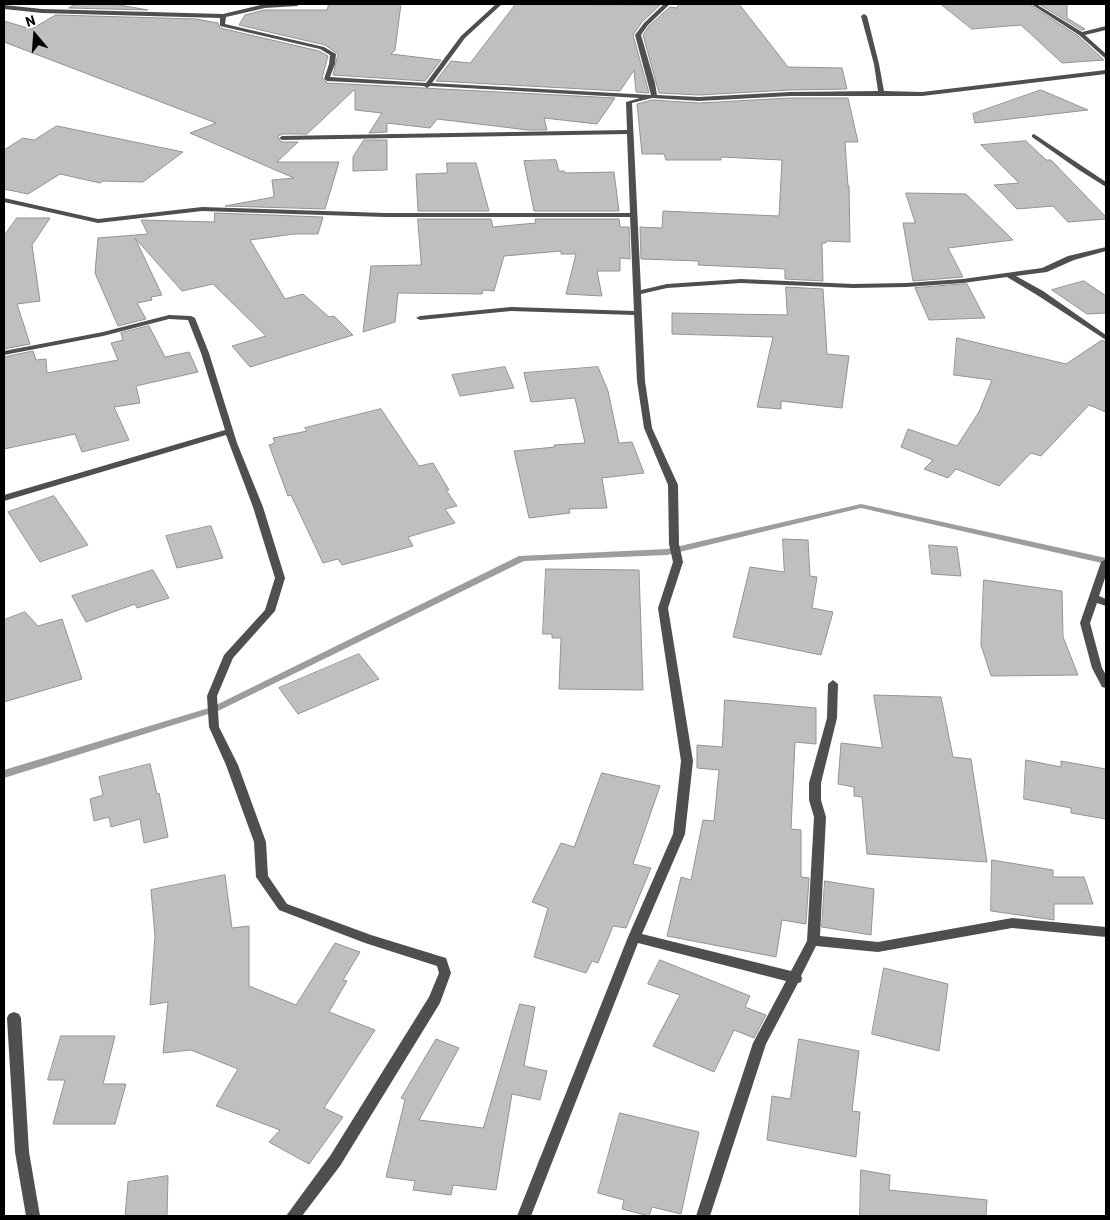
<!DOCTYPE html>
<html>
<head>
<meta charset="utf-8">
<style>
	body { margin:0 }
	#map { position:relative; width:1110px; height:1220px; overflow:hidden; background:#fff; font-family:Barlow,sans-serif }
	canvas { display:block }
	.frame { position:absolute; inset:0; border:5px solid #000; pointer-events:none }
	.north { position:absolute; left:10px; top:10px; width:50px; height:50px; -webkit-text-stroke:4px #fff; paint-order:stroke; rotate:342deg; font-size:14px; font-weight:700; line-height:20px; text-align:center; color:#000 }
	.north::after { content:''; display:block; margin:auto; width:18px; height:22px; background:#000; clip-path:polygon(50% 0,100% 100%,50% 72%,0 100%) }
</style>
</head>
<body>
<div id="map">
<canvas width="1110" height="1220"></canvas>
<div class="frame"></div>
<div class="north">N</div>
</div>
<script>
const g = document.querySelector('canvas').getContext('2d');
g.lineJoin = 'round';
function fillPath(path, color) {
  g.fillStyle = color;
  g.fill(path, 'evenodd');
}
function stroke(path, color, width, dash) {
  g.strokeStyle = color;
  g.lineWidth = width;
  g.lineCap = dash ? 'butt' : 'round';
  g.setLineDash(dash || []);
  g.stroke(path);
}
fillPath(new Path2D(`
	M861,504L1106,558V564L861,508L667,555L524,561L218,711L4,778V770L212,707L519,556L667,549Z`), '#9d9d9d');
const building = new Path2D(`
	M76,4H114L148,10L69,8Z
	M329,4H401L395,50L391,54L441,60L425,81L333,75L338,54L325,45L239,25L245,15L264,10H327Z
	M516,4L660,5L642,22L633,35L649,93L636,92L634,70L620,91L436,81L451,61L470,63Z
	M679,4H739L788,67L842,68L847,89L790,90L699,95L659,93L643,35L649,26L670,7L677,8Z
	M941,4H1029L1078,36L1104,60L1062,63L1021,25L972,29Z
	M1039,4H1067V18L1085,29L1082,30Z
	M56,15L196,19L218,23L220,28L319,51L328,56L322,78L327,83L615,98L597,124L544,118L547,130H528L437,119L430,128L387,123V132L369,133L382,113L355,110V89L307,134H282L277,137L282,142H298L277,162H339L325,209L225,206L274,197L272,180L294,178L190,133L216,123L4,42V21L31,29Z
	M1041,90L1088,110L975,123L973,114Z
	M790,98H848L858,142H845L848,186H849L850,242L826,241V243H822L823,281L785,279V269L698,265L699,261L641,259L640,227L662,228L663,211L779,216L782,160L721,157V160H666L664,154H642L637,104L652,100L699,103Z
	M57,126L183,152L143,182L103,181L100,183L60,174L28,194L4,189V150L23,138L34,140Z
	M364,140H387V170L353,171V157Z
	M1026,141L1046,160H1051L1106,217V219L1068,222L1053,206L1017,209L994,185L1019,183L981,145Z
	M556,160L559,171H564L565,173L614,172L619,211H534L524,161Z
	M447,163H476L489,211H418L416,174L447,173Z
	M906,193L966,194L1013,240L948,248L963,277L913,281L903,223H915Z
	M215,213L323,217L318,234H294L250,240L285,299L303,294L329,317L334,316L353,335L250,367L232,346L266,336L213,284L182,291L135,238L162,295L151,297L152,300L137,303L146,319L118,326L95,273L98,238L148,234L141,220L214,222Z
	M17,218H50L32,245L40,301L17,304L30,344L4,349V236Z
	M418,219H491L493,227L536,223L535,219H619L620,227H629L630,259L620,258V271H597L602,296L566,294L576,254H561V251L504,256L494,291L483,290L482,294L398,293L395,322L363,332L371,266L421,265Z
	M1084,281L1106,296V313L1087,314L1052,290Z
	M967,284L985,318L929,320L915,288Z
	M786,287L823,289L827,354L849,356L842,408L781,401V409L757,407L773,337L672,334V313L787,315Z
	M149,326L165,357L189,352L198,372L136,386L140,403L114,407L129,440L82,452L75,434L4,449V357L33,351L36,360L46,359L47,373L118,360L111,343L123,340L121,333Z
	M957,338L1066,364L1102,340L1106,342V412L1089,405L1041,456L1031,453L999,486L956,469L948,478L924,469L933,460L901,447L908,429L957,446L979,412L992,380L954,375Z
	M505,367L514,388L460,396L452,375Z
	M598,367L608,391L619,443L632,442L644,473L602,478L607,508L569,509L570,513L529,518L514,451L555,447L554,445L585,443L575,398L531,402L524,373Z
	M381,409L419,466L433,463L449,490H446L457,506L445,509L455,523L408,537L413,546L342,565L338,559L323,563L291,495L288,496L269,445L275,443L273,438L307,431L305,428Z
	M54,496L88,545L40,562L8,512Z
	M211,526L223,558L177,568L166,536Z
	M783,539L808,540L810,576L817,577L812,608L833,612L821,655L733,637L750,567L784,572Z
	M929,545L957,547L961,576L932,574Z
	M546,569L639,570L643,690L559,689L561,638H552V634H543Z
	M153,570L169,598L137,608L135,604L86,622L72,596Z
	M984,580L1062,591L1063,637L1078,675L991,676L981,645Z
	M25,612L38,626L62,619L82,679L4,702V620Z
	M359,654L379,679L298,714L279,688Z
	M874,695L941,697L953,757L971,759L987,862L867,854L862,797L854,796V787L838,784L841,743L882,748Z
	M725,700L816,708V744L795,742L791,829L801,830V877L809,878L806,924L782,920L776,957L667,936L681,877L691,880L703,820L714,821L719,770L697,768V745L722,747Z
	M1026,760L1061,767V761L1106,769V819L1071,813V808L1024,799Z
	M150,764L157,794L159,793L168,837L144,843L140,819L111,827L109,817L94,821L90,799L103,795L99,777Z
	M602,773L660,786L633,864L651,868L626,928L613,926L598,963L592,961L586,973L534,957L548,908L532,902L561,843L574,847Z
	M992,860L1053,870V877H1084L1093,904H1054V920L991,911Z
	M225,875L232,928L249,926V986L296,1005L335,943L360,952L343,980L347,981L329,1012L375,1030L324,1108L343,1117L309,1164L269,1142L280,1130L216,1106L238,1069L191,1050L163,1053L168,1002L150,1005L155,936L151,890Z
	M825,881L874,889L871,935L822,927Z
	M660,960L750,996L745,1007L766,1015L754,1038L734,1030L714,1072L653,1046L680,995L648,984Z
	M884,968L948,984L939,1051L872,1034Z
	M520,1004L535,1007L524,1066L547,1071L540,1100L512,1094L496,1190L453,1185L451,1195L413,1190L415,1181L386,1177L405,1100L401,1098L436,1039L459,1048L419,1120L483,1128Z
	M61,1036H115L103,1084H126L115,1124H53L65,1080H48Z
	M799,1039L859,1051L852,1111L860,1112L856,1157L767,1140L772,1096L790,1099Z
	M620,1113L699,1132L681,1214L652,1207L649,1216L622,1209L624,1200L598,1193Z
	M861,1170L890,1175L889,1190L987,1200L986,1216H860Z
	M168,1176L167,1216H125L128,1182Z`);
fillPath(building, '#bfbfbf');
stroke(building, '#939393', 1);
fillPath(new Path2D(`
	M265,4H300L297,6L265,8L226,17L225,24L324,47L336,54L335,64L330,77L426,83L461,36L496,4H502L465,38L432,83L651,95L635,35L644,23L664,4H670L648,25L641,35L655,83L657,95L699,97L790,92L878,91L874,64L861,16L864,14L867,16L879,64L884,91L922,92L1106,70V74L922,96H790L699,101L652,98L632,103L641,290L667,284L741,279L853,284L906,283L963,279L1042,268L1068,256L1106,247V251L1074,260L1047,272L1016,276L1043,291L1106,335V340L1037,295L1007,277L963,283L906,287L853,288L741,283L667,288L641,294L645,381L652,428L678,485L679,544L683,562L668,608L693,761L685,834L642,934L791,971L807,941L814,817L809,800V783L827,718L828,684L833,680L838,684L837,718L821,783V800L826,817L820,936L878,942L1012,918L1106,927V937L1012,928L878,952L816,946L801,976L802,978L801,982L798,983L766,1044L710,1216H696L753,1043L786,981L638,943L531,1216H517L628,937L673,834L681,761L658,608L673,562L669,544L668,485L644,428L637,381L634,315L511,311L420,320L416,318L420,316L511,307L634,311L630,217H385L202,211L98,223L4,202V198L98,219L202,207L385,213H630L627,134L282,140L279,138L282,136L627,130L626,102L640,98L430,86L427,88L424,86L327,81L324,79L329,64L330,55L320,49L220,26V18L42,13L4,9V5L42,9L223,14Z
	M1031,4H1036L1082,32L1106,26V30L1085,35L1106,54V59L1079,35Z
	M1034,134L1106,182V187L1079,170L1032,137V135Z
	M169,315L191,316L195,318L209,353L237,443L263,507L285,578L275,611L233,658L217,696L219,727L238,765L266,842L268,876L287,904L371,935L446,958L451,973L440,1003L340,1166L302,1216H286L330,1156L429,997L439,973L437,966L365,943L279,910L256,877L254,842L226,765L209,727L207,696L224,655L265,610L275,578L253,507L226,435L4,501V495L225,430L201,353L188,320L169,319L103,336L4,355V351L103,332Z
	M1106,559V575L1099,596L1106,599V606L1097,603L1090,623L1102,668L1106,675V688L1102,687L1092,668L1080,623L1101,562Z
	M14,1012L19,1014L21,1018L29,1152L40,1216H26L15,1152L7,1018L9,1014Z`), '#4f4f4f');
</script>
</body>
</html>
